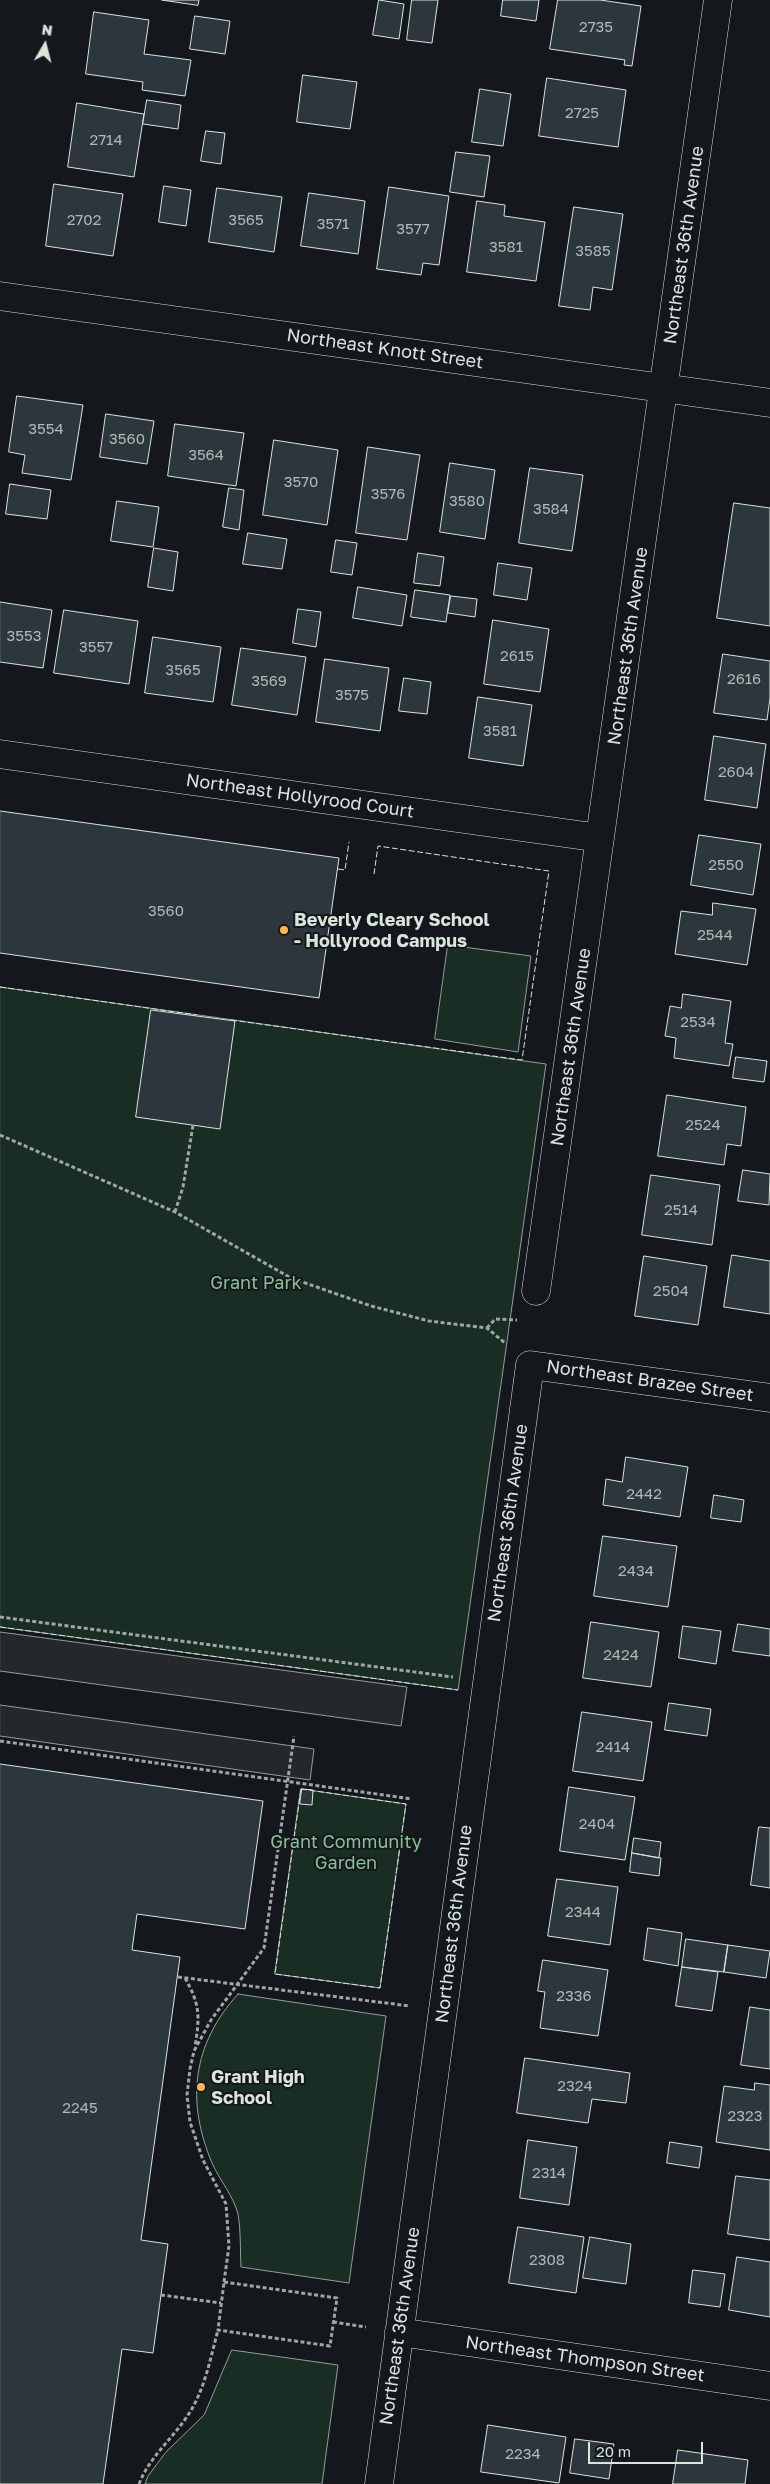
<!DOCTYPE html>
<html>
<head>
<meta charset="utf-8">
<style>
	body { margin:0 }
	#map { position:relative; width:770px; height:2484px; overflow:hidden; background:#14181c; font-family:"Golos Text",sans-serif }
	canvas { display:block }
	.north { position:absolute; left:20px; top:20px; width:50px; height:50px; -webkit-text-stroke:4px #14181c; paint-order:stroke; rotate:8deg; font-size:14px; font-weight:700; line-height:20px; text-align:center; color:#d8e6dc }
	.north::after { content:''; display:block; margin:auto; width:18px; height:22px; background:#d8e6dc; clip-path:polygon(50% 0,100% 100%,50% 72%,0 100%) }
	.scale { position:absolute; left:588px; top:2442px; width:115px; height:22px; box-sizing:border-box; border:2px solid #d8e6dc; border-top:0; padding-left:6px; font-size:15px; line-height:18px; white-space:nowrap; color:#d8e6dc; -webkit-text-stroke:4px #14181c; paint-order:stroke }
</style>
</head>
<body>
<div id="map">
<canvas width="770" height="2484"></canvas>
<div class="north">N</div>
<div class="scale">20 m</div>
</div>
<script>
const g = document.querySelector('canvas').getContext('2d');
g.lineJoin = 'round';
function fillPath(path, color) {
  g.fillStyle = color;
  g.fill(path, 'evenodd');
}
function stroke(path, color, width, dash) {
  g.strokeStyle = color;
  g.lineWidth = width;
  g.lineCap = dash ? 'butt' : 'round';
  g.setLineDash(dash || []);
  g.stroke(path);
}
function label(font, color, halo, rows, align = 'center') {
  g.font = font + ' "Golos Text",sans-serif';
  g.lineWidth = 4;
  g.setLineDash([]);
  g.textBaseline = 'middle';
  g.strokeStyle = halo;
  g.fillStyle = color;
  for (const [text, x, y, turn = 0] of rows) {
    g.save();
    g.translate(x, y);
    g.rotate((+turn || 0) * Math.PI / 180);
    g.textAlign = isNaN(turn) ? turn : align;
    if (halo) g.strokeText(text, 0, 0);
    g.fillText(text, 0, 0);
    g.restore();
  }
}
const green = new Path2D(`
	M448,945L531,956L518,1052L435,1039Z
	M0,987L546,1064L458,1690L0,1627Z
	M301,1789L406,1804L380,1988L275,1974Z
	M238,1994L386,2016L349,2283L241,2267C240,2250 241,2231 238,2214C233,2195 220,2181 212,2163C186,2101 192,2045 238,1994Z
	M232,2350L338,2365L322,2484H145L148,2476L166,2452L204,2415Z`);
fillPath(green, '#1a2d24');
stroke(green, '#939e99', 1);
const parking = new Path2D(`
	M0,1632L407,1687L401,1726L0,1671Z
	M0,1705L314,1749L310,1780L0,1736Z`);
fillPath(parking, '#24282b');
stroke(parking, '#939e99', 1);
const building = new Path2D(`
	M162,0H199L198,5Z
	M379,0L404,4L399,39L373,35Z
	M412,0H438L432,43L407,40Z
	M503,0H539L536,21L501,16Z
	M558,0H600L641,6L632,66L624,65L625,60L550,49Z
	M94,12L149,20L144,54L191,60L185,96L142,90L143,82L86,74Z
	M195,16L230,21L225,54L190,49Z
	M303,75L357,82L350,129L297,122Z
	M547,78L626,90L618,147L539,136Z
	M480,89L511,94L503,146L472,142Z
	M147,100L181,105L178,129L143,124Z
	M77,103L144,114L134,177L68,167Z
	M206,131L225,133L221,164L201,161Z
	M456,152L490,156L484,197L450,192Z
	M54,184L123,194L113,256L46,246Z
	M164,186L191,190L186,226L159,222Z
	M389,187L449,196L439,265L423,263L421,275L377,269Z
	M217,188L282,197L274,252L209,242Z
	M309,193L365,201L358,254L301,246Z
	M477,201L505,205L504,216L545,222L536,281L467,272Z
	M574,207L623,214L612,290L593,287L590,310L559,306Z
	M17,396L83,405L71,480L22,473L25,455L9,452Z
	M106,414L154,421L147,464L100,457Z
	M175,424L244,433L236,486L168,476Z
	M274,440L338,450L327,525L263,515Z
	M368,447L420,455L407,540L356,533Z
	M450,463L495,470L485,539L440,532Z
	M530,468L583,475L572,551L519,543Z
	M10,484L51,490L47,519L6,514Z
	M229,488L244,490L239,530L223,527Z
	M117,501L159,507L153,547L111,541Z
	M734,503L770,508V626L717,618Z
	M248,533L287,539L282,569L243,564Z
	M336,540L357,543L352,575L331,572Z
	M154,548L178,552L173,591L148,587Z
	M418,553L444,557L440,586L414,583Z
	M498,563L532,568L527,600L494,595Z
	M358,587L407,595L402,626L353,618Z
	M415,590L450,595L446,622L411,617Z
	M451,596L477,599L475,617L448,613Z
	M0,602L52,610L43,668L0,662Z
	M298,609L321,612L316,647L293,643Z
	M64,610L138,621L129,684L54,673Z
	M493,620L549,629L540,692L484,684Z
	M153,637L221,647L213,702L145,693Z
	M241,648L306,657L297,715L232,705Z
	M723,654L770,661V698L767,720L714,713Z
	M325,659L389,668L380,731L316,722Z
	M404,678L431,682L427,714L399,711Z
	M478,697L532,705L523,766L469,758Z
	M714,736L766,744L757,808L705,800Z
	M0,811L339,858L319,998L0,953Z
	M699,835L761,844L753,895L691,885Z
	M713,903L756,909L747,965L675,954L681,911L712,915Z
	M683,994L731,1001L725,1043L733,1044L729,1066L674,1058L676,1038L665,1036L670,1006L681,1008Z
	M151,1010L235,1021L220,1129L136,1117Z
	M736,1057L767,1061L764,1082L733,1078Z
	M667,1095L746,1107L741,1146L727,1144L724,1165L658,1156Z
	M743,1170L770,1174L769,1205L738,1201Z
	M651,1175L720,1185L712,1245L642,1235Z
	M732,1255L770,1261V1314L724,1307Z
	M644,1256L707,1266L698,1325L635,1316Z
	M626,1457L688,1467L680,1517L603,1505L606,1479L622,1482Z
	M714,1495L744,1500L741,1522L711,1518Z
	M603,1536L677,1546L668,1607L594,1596Z
	M591,1622L659,1632L651,1687L583,1678Z
	M738,1624L770,1629V1656L733,1651Z
	M683,1626L721,1631L716,1664L679,1658Z
	M669,1703L711,1709L707,1736L665,1730Z
	M582,1712L652,1722L643,1781L573,1771Z
	M0,1764L263,1801L245,1929L137,1914L132,1950L180,1957L141,2240L168,2244L153,2353L122,2349L103,2484H0Z
	M569,1787L635,1797L625,1860L560,1851Z
	M302,1789L313,1790L312,1805L300,1804Z
	M759,1827L770,1828V1888L751,1885Z
	M634,1838L661,1842L659,1858L632,1853Z
	M632,1853L661,1858L659,1876L630,1872Z
	M557,1879L618,1887L610,1945L548,1936Z
	M648,1928L682,1933L678,1966L644,1960Z
	M686,1939L728,1945L724,1972L682,1967Z
	M728,1945L770,1951L766,1978L724,1972Z
	M543,1960L608,1970L598,2036L540,2028L545,1992L538,1991Z
	M682,1967L718,1972L712,2011L676,2006Z
	M750,2007L770,2010V2069L741,2065Z
	M525,2058L630,2073L626,2103L592,2099L588,2123L517,2113Z
	M755,2083L770,2085V2150L716,2142L724,2086L754,2090Z
	M528,2140L577,2147L569,2205L520,2198Z
	M670,2142L702,2147L699,2168L667,2163Z
	M736,2176L770,2180V2240L728,2234Z
	M518,2227L584,2237L576,2293L509,2283Z
	M590,2237L631,2244L626,2284L583,2278Z
	M737,2257L770,2262V2317L729,2310Z
	M693,2270L725,2274L720,2307L689,2303Z
	M488,2425L566,2437L559,2483L481,2472Z
	M575,2439L614,2444L609,2479L570,2473Z
	M678,2450L748,2460L745,2484H673Z`);
fillPath(building, '#2c363c');
stroke(building, '#d8e6dc', 1);
const street = new Path2D(`
	M0,754L600,838
	M536,1291L718,0
	M399,2332L770,2386
	M379,2484L530,1365L770,1398`);
const secondary = new Path2D(`
	M0,296L770,403`);
stroke(street, '#d8e6dc', 29);
stroke(secondary, '#d8e6dc', 29);
stroke(new Path2D(`
	M0,1135L175,1212L291,1278L371,1306L429,1321L487,1328L505,1343
	M175,1212L183,1187L193,1125
	M487,1328L495,1319L517,1320
	M0,1617L453,1677
	M0,1741L412,1799
	M178,1977L410,2006
	M185,1978C200,2004 200,2017 195,2046
	M224,2282L229,2246L226,2204L203,2160L190,2122L187,2095L190,2069L194,2051L211,2020L264,1948L294,1736
	M224,2282L337,2298L330,2346L218,2330Z
	M161,2295L221,2303
	M333,2322L366,2327
	M139,2484C149,2458 170,2441 186,2418C204,2393 210,2360 218,2330`), '#9da8a2', 3, [4, 2.5]);
stroke(street, '#14181c', 28);
stroke(secondary, '#14181c', 28);
stroke(new Path2D(`
	M338,869L345,870L349,842
	M0,987L197,1015
	M231,1020L522,1060L549,871L378,846L374,874
	M0,1627L458,1690
	M301,1789L406,1804L380,1988L275,1974Z`), '#d8e6dc', 1, [6, 2.5]);
for (const [x, y, r, color] of [
	[284,930,5,"#ffb74d"],
	[201,2087,5,"#ffb74d"]
]) {
  const dot = new Path2D();
  dot.arc(x, y, r, 0, 2 * Math.PI);
  g.fillStyle = color;
  g.fill(dot);
  stroke(dot, '#14181c', 2);
}
label('15px', '#adbab4', null, [
	["2735",596,27],
	["2725",582,113],
	["2714",106,140],
	["2702",84,220],
	["3565",246,220],
	["3571",333,224],
	["3577",413,229],
	["3581",506,247],
	["3585",593,251],
	["3554",46,429],
	["3560",127,439],
	["3564",206,455],
	["3570",301,482],
	["3576",388,494],
	["3580",467,501],
	["3584",551,509],
	["3553",24,636],
	["3557",96,647],
	["2615",517,656],
	["3565",183,670],
	["2616",744,679],
	["3569",269,681],
	["3575",352,695],
	["3581",500,731],
	["2604",736,772],
	["2550",726,865],
	["3560",166,911],
	["2544",715,935],
	["2534",698,1022],
	["2524",703,1125],
	["2514",681,1210],
	["2504",671,1291],
	["2442",644,1494],
	["2434",636,1571],
	["2424",621,1655],
	["2414",613,1747],
	["2404",597,1824],
	["2344",583,1912],
	["2336",574,1996],
	["2324",575,2086],
	["2245",80,2108],
	["2323",745,2116],
	["2314",549,2173],
	["2308",547,2260],
	["2234",523,2454]
]);
label('18px', '#d8e6dc', '#14181c', [
	["Northeast 36th Avenue",684,245,-82],
	["Northeast Knott Street",385,349,8],
	["Northeast 36th Avenue",628,646,-82],
	["Northeast Hollyrood Court",300,796,8],
	["Northeast 36th Avenue",571,1047,-82],
	["Northeast Brazee Street",650,1381,8],
	["Northeast 36th Avenue",508,1523,-82],
	["Northeast 36th Avenue",454,1924,-83],
	["Northeast 36th Avenue",400,2326,-82],
	["Northeast Thompson Street",585,2359,8]
]);
label('bold 18px', '#d8e6dc', '#14181c', [
	["Beverly Cleary School",294,920],
	["- Hollyrood Campus",294,941],
	["Grant High",211,2077],
	["School",211,2098]
], 'left');
label('18px', '#8ac095', '#14181c', [
	["Grant Park",256,1283],
	["Grant Community",346,1842],
	["Garden",346,1863]
]);
</script>
</body>
</html>
